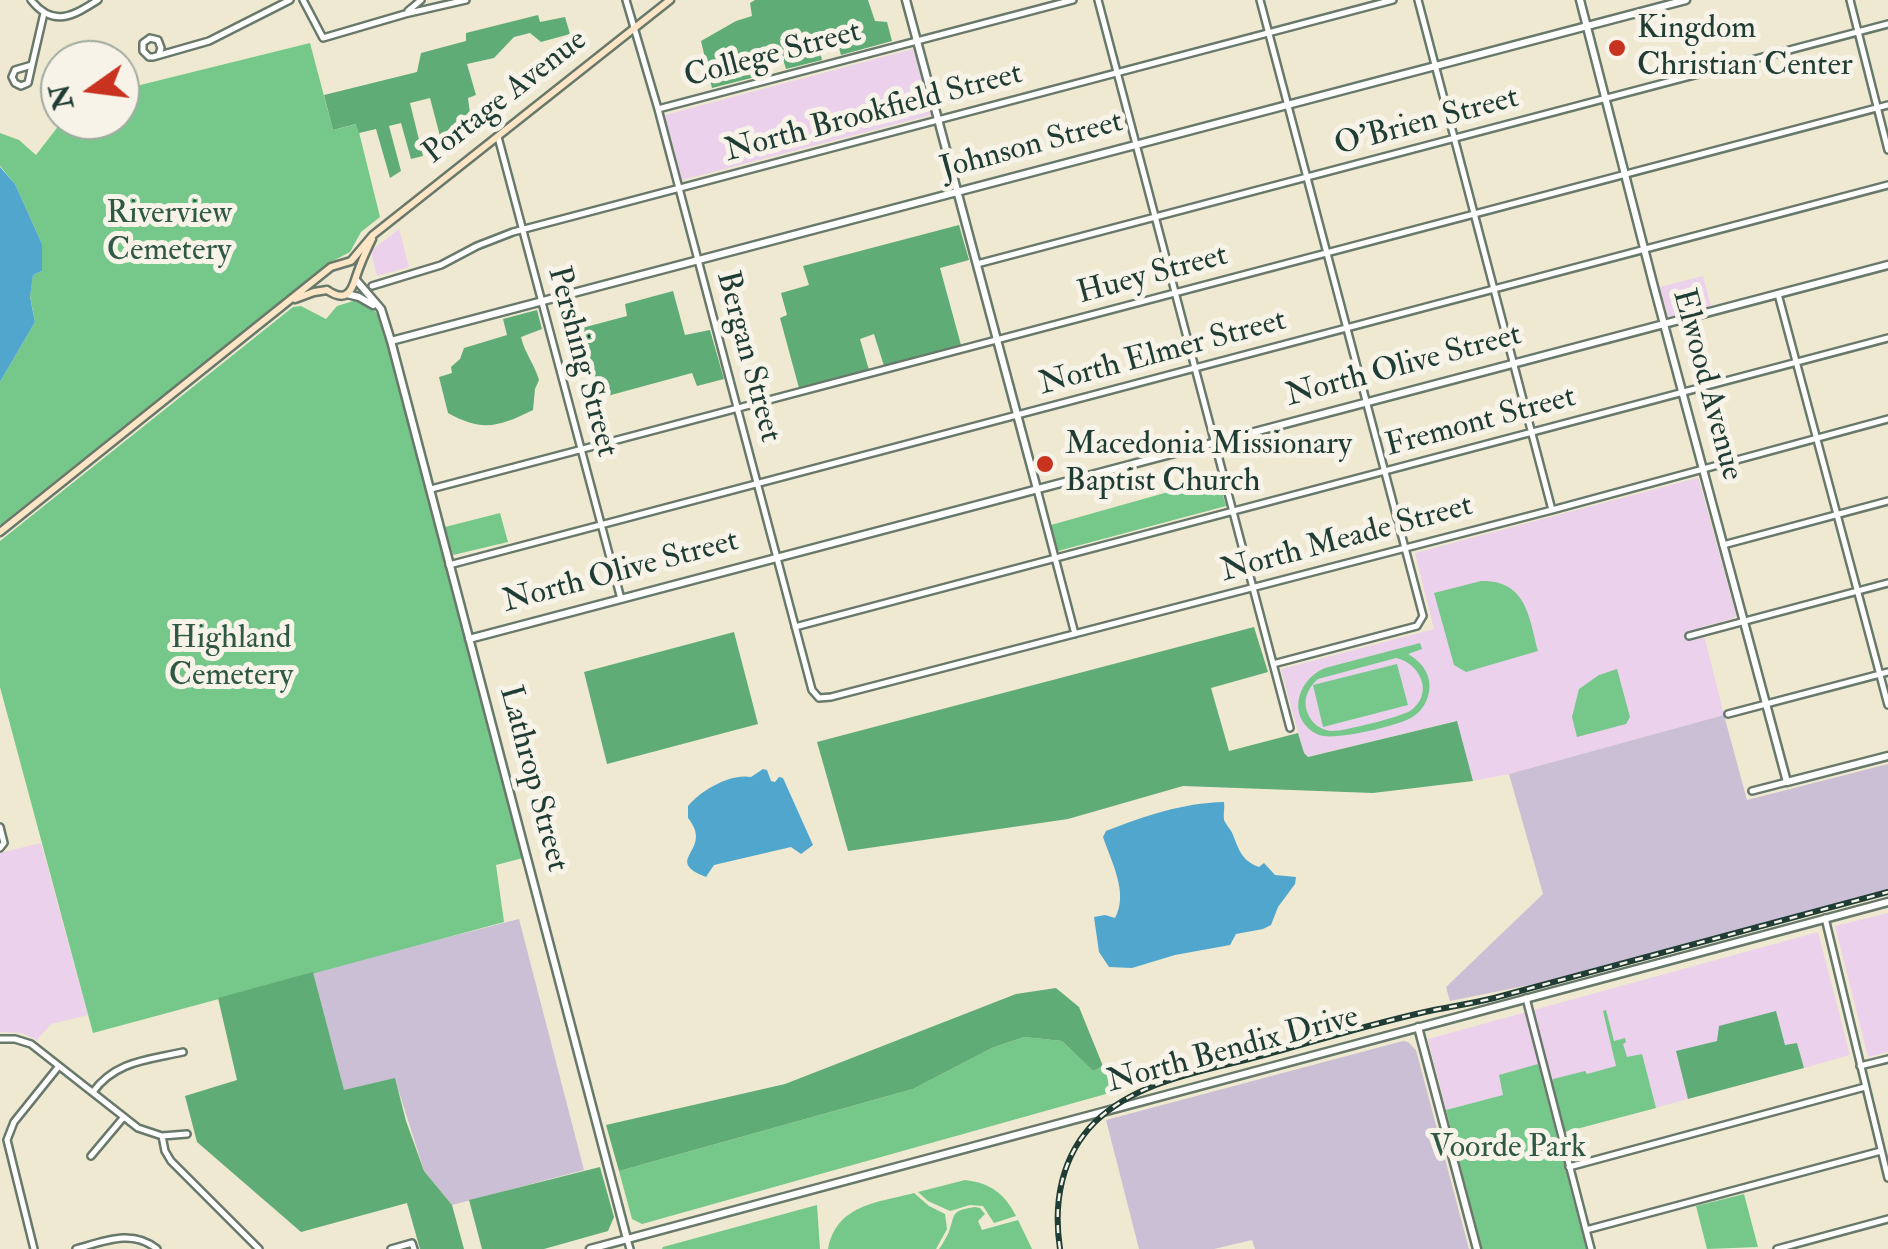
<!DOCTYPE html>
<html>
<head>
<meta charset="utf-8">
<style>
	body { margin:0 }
	#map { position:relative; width:1888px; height:1249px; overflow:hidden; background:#efe9d1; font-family:"IM FELL Double Pica",serif }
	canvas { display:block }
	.north { position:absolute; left:40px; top:40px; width:100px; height:100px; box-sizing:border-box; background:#f7f3e8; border:2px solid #a1aaa0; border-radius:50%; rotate:256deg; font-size:28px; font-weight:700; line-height:40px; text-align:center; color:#1f3d34 }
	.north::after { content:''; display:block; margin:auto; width:35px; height:45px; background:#c8321e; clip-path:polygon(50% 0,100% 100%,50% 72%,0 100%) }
</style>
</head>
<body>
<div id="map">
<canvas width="1888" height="1249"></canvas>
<div class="north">N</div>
</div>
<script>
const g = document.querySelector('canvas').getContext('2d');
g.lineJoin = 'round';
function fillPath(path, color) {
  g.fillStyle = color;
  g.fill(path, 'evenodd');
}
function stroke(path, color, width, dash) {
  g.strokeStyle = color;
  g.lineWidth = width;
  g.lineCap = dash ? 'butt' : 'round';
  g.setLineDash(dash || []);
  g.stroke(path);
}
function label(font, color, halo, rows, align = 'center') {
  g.font = font + ' "IM FELL Double Pica",serif';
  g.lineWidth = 10;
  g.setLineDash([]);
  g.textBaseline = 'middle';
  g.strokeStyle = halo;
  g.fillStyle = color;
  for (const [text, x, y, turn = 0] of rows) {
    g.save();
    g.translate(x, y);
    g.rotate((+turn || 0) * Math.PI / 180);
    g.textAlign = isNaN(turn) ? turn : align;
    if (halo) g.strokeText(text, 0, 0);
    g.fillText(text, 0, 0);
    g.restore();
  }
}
fillPath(new Path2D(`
	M913,49L931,115L682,180L665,115Z
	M399,229L409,267L377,276L371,251Z
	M1703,276L1711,307L1669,319L1660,287Z
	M1697,478L1699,480L1736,615L1734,618L1702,627L1724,715L1509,774L1473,781L1456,721L1307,757L1304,754L1281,669L1434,629L1415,553Z
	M41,843L88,1015L51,1024L37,1040L22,1033L0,1032V853Z
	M1888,913V1052L1868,1057L1835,926Z
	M1818,932L1850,1055L1804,1068L1797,1043L1786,1046L1718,1041L1676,1052L1688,1099L1565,1132L1552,1083L1446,1110L1428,1039Z`), '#ebd1eb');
fillPath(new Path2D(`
	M1724,715L1747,800L1888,764V891L1534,984L1450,1001L1446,987L1543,894L1509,774Z
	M519,919L584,1170L452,1205L424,1171L395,1079L344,1091L313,972Z
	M1403,1041L1408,1042L1416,1050L1469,1249H1255L1252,1240L1214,1249H1139L1106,1120Z`), '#cbbfd5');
fillPath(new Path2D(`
	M310,43L333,130L357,124L380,217L361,232L350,252L329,263L0,525V382L35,322L30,296L33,275L42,271V244L15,184L0,166V133L19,140L36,155L63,120H120V90Z
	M360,299L371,305L382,322L523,858L496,865L504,922L93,1033L0,687V541L293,307L301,306L326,319L337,306Z
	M1218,478L1226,506L1058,551L1051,525Z
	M500,513L508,542L453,555L445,527Z
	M1481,581C1526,580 1529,616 1538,651L1466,672L1454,665L1434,593Z
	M1420,643L1422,649L1408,654C1422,662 1432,675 1429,692C1427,703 1421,712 1411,718C1396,726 1335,741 1319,735C1286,720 1296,680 1325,668ZM1396,658C1420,663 1435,694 1410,711C1400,717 1344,731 1333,731C1322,731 1312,724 1308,714C1302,700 1308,688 1318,679Z
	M1397,664L1408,705L1323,727L1313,685Z
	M1617,669L1630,717L1626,724L1577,737L1572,717L1579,689L1599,675Z
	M1606,1010L1614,1041L1625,1038L1626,1042L1623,1044L1627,1057L1642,1054L1656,1108L1565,1132L1552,1083L1553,1079L1585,1071L1587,1074L1616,1066L1603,1011Z
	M1024,1037L1062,1041L1093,1071L1103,1066L1113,1092L642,1224L632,1219L619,1171L913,1089L992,1048Z
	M1538,1064L1586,1249H1482L1446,1110L1503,1095L1499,1075Z
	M965,1180C991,1183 1005,1194 1016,1216L994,1223L983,1206L970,1205L950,1211L928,1201L918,1192Z
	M914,1193L929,1206L945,1214L947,1229L936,1249H828C837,1204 877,1203 914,1193Z
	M1744,1194L1758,1247L1707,1249L1696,1206Z
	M817,1205L820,1249H662L663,1247Z
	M975,1207L980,1208L985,1214L978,1221L982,1230L1018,1220L1032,1249H939C941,1247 947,1236 948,1234C956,1214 949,1211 975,1207Z`), '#76c88a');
fillPath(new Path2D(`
	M755,0H868L875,21L887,22L892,41L841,55L835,34L817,39L822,60L786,69L780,49L762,55L767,74L712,88L701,41L736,21L752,16L750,3Z
	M538,15L540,22L565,17L570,34L541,42L530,33L514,37L494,58L467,64L476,95L468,98L470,114L440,136L430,98L410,103L423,156L411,159L401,123L389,126L401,171L390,178L376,129L359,133L356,124L333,130L324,95L417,72L421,53L466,41V33Z
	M959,225L969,260L940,268L961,345L884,366L874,334L860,339L869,370L799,388L780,318L787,315L781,293L809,285L803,266Z
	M673,291L685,335L710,330L724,379L697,386L692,373L600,398L582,328L627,316L625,304Z
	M537,310L542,329L521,337C525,354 534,363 539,380L535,389L533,410C499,427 482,432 448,413L439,377L452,373L451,367L460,359L464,348L507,335L503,319Z
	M1254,627L1268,672L1211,688L1229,751L1298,733L1304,753L1308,757L1457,721L1473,781L1373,793L1183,786L1068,819L848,851L817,742Z
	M734,632L758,724L607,764L584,672Z
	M313,972L344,1090L395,1078L406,1121L424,1171L452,1205L464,1249H420L407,1203L301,1232L197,1142L185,1096L237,1080L218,998Z
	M1056,988L1079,1007L1103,1066L1093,1071L1062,1041L1024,1037L992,1048L913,1089L619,1171L606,1125L785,1084L1016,994Z
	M1776,1011L1785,1045L1797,1043L1804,1068L1688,1099L1676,1051L1717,1041L1719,1026Z
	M600,1167L614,1217L608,1231L544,1249H482L469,1200Z`), '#60ac76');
fillPath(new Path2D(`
	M0,167L15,184L42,244V271L33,275L30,297L35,322L0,382Z
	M763,769L767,770L771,781L775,782L779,777L783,778L813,845L801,854L791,847L714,865L706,877C661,859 715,851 688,818V806C701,790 731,773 751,777Z
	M1224,802C1225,808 1223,814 1224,820C1226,825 1231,829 1233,835C1239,850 1242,861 1259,867L1264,863L1275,875L1296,877L1295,884L1278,907L1271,925L1263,929L1236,934L1230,945L1175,955L1132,968L1109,967L1099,952L1094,917L1105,915L1115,918C1129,893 1111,861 1103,837L1106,831C1145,816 1182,803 1224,802Z`), '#51a6cd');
const minor = new Path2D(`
	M31,0C53,28 73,16 98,0
	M303,0L323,38L405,14L466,0
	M626,0L658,109L812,690L819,698L831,697L1552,510L1888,419
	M1098,0L1290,728
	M1260,0L1423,616L1417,626L1273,664
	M1418,0L1552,510
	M1850,0L1888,150
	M408,11L421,0
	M159,54L161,48L158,40L150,38L143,43V51L149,57H153L209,41L290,0
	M32,65L28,83L21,86L15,83L12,77L15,70Z
	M32,65L44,13
	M658,109L1073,0
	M498,137L621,599
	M977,264L1888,24
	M372,286L441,265L477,246L513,232L1393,0
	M1778,294L1888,705
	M431,489L1888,105
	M1037,489L1075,634
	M1723,545L1888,501
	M449,565L1888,185
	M795,627L1888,338
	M1689,636L1888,583
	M1728,714L1888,672
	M1752,791L1787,782
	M0,827L4,843L0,848
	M1825,918L1888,1178
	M1526,998L1591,1249
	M0,1039H15L31,1044L138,1128L162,1136L187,1134
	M1860,1066L1888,1059
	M93,1092C115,1061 148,1060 183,1052
	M162,1136L165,1151L171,1161L259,1249
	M91,1156L123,1118
	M1569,1167L1865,1087
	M1586,1230L1881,1151
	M627,1239L630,1249
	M34,1249L7,1140L14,1122L59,1066
	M76,1249C105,1241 132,1229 157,1249
	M391,1249L412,1243L414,1249
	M1777,1249L1888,1219`);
const tertiary = new Path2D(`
	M906,0L1037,489
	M1580,0L1654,287L1787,782L1888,756
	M356,280L381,309L391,341L627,1239
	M347,294L359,297L373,305
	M391,341L1686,0
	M469,639L1888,265
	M1418,1027L1477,1249
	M590,1249L1888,902`);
const secondary = new Path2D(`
	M327,290C345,302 351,294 356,277C360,265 366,251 372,239
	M295,299L314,292L327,290
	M0,532L331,267L351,261L373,235L670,0`);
stroke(minor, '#68796b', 10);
stroke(tertiary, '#68796b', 11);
stroke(secondary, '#68796b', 11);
stroke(minor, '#fff', 5);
stroke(tertiary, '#fff', 6);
stroke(secondary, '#fee5c5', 6);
const rail = new Path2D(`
	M1060,1249C1053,1203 1061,1156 1095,1122C1139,1079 1207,1071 1264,1055C1320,1040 1377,1022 1434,1010C1454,1006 1474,1003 1494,998L1888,892`);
stroke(rail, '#1f3d34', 6);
stroke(rail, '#f7f3e8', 2.5, [8]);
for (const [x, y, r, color] of [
	[1617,48,10,"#c8321e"],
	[1045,464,10,"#c8321e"]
]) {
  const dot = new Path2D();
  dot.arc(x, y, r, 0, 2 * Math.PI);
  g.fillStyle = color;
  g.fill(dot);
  stroke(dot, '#f7f3e8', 4);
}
label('32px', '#1f3d34', '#f7f3e8', [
	["Kingdom",1637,30],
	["Christian Center",1637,67],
	["Macedonia Missionary",1065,446],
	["Baptist Church",1065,483]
], 'left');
label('32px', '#1f3d34', '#f7f3e8', [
	["College Street",773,56,-15],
	["Portage Avenue",506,98,-38],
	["North Brookfield Street",874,114,-15],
	["O'Brien Street",1427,123,-15],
	["Johnson Street",1032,147,-15],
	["Huey Street",1153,276,-15],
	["North Elmer Street",1163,354,-15],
	["Bergan Street",747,357,75],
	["Pershing Street",581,362,75],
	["North Olive Street",1404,367,-15],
	["Elwood Avenue",1706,385,75],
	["Fremont Street",1481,423,-15],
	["North Meade Street",1347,540,-15],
	["North Olive Street",621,573,-15],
	["Lathrop Street",532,779,75],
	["North Bendix Drive",1233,1051,-15]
]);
label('32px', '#305945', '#f7f3e8', [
	["Riverview",169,215],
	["Cemetery",169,252],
	["Highland",231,640],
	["Cemetery",231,677],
	["Voorde Park",1508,1149]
]);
</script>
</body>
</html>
